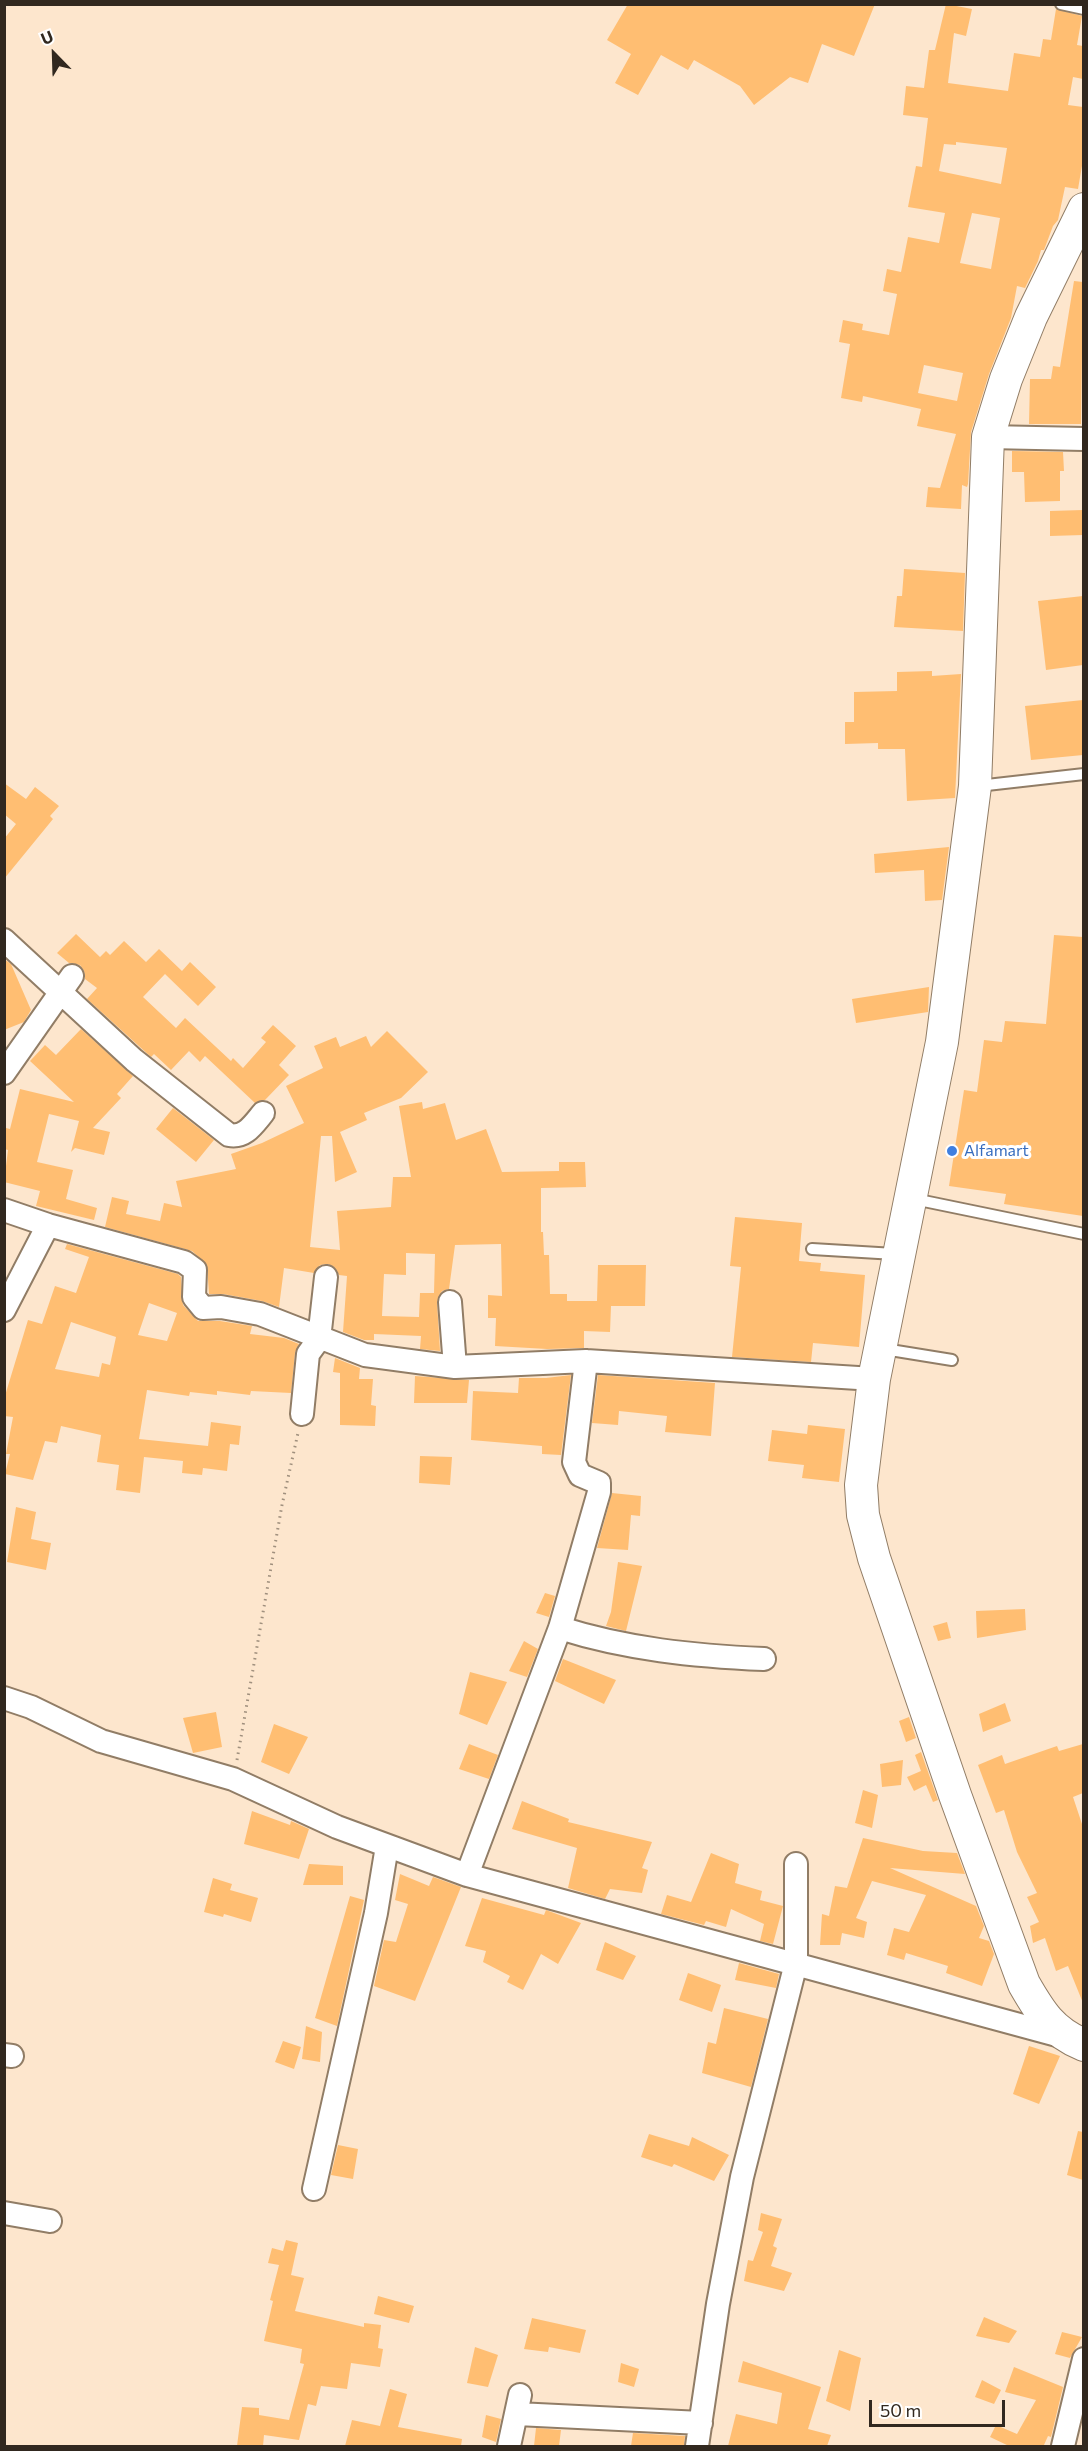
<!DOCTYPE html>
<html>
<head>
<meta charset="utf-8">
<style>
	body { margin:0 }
	#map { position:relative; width:1088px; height:2451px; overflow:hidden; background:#fde6cd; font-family:Commissioner,sans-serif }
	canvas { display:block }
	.frame { position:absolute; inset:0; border:6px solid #31281f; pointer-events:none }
	.north { position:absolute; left:24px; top:24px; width:60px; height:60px; -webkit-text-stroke:4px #fff; paint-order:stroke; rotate:337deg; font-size:16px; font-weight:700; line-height:24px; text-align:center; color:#31281f }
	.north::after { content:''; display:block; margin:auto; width:21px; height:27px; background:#31281f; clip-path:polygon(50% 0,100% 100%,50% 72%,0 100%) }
	.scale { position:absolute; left:869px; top:2400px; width:136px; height:27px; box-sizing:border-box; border:3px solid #31281f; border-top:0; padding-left:8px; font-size:18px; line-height:21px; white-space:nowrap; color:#31281f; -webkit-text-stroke:4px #fff; paint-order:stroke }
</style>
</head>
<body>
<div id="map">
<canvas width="1088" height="2451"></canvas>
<div class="frame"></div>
<div class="north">U</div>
<div class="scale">50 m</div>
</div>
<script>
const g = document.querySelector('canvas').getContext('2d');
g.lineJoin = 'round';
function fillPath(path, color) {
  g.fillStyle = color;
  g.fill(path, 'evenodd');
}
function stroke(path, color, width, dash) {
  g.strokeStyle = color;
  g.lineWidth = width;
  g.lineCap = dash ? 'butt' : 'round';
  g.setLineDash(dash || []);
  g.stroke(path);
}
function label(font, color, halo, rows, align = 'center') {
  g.font = font + ' Commissioner,sans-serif';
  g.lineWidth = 6;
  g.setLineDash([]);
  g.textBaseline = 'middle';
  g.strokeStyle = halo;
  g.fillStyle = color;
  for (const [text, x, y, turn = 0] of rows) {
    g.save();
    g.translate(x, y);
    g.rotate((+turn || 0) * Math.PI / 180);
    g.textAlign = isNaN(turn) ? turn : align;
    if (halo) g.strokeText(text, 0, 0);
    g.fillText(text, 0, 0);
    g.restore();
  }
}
fillPath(new Path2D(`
	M628,4H875L854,56L822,44L808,83L790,77L754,105L740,86L694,60L688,70L661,55L638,95L615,83L631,54L607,40Z
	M946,4L972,9L966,36L954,33L948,83L1008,91L1014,53L1040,57L1043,39L1051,40L1056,9L1082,16L1077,45L1083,46V79L1073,77L1068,105L1083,107V160L1078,189L1065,187L1058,220L1053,226L1044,250H1041L1038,261L1025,288L1017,286L1011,318L989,374L971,432L968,484L967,487L962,485L961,509L926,507L928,487L940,488L956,434L917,426L921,409L863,396L862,402L841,398L850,344L839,342L843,320L863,324L862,330L889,335L897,294L883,291L887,269L901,272L908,237L939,243L945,213L908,207L916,166L922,167L928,118L903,115L906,86L924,88L929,50H935ZM956,142L1007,148L1001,184L939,171L944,144L956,145ZM972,213L1000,218L991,269L960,263ZM924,365L963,373L957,401L918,393Z
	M1074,281L1083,282L1081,424H1029L1030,379H1051L1053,366L1060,367Z
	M1012,451L1063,452L1064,471H1060V501L1025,502L1024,472H1012Z
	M1083,510V535L1050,536V511Z
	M904,569L965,573L963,631L894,627L897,596H902Z
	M1083,596V665L1046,670L1038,601Z
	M932,671V676L961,674L955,798L907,801L905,749H878V743L845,744V722H854V692L897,691V672Z
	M1083,700V755L1031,760L1025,706Z
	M4,783L26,799L35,787L59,806L50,816L53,819L4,879V839L16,824L4,814Z
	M949,847L942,900L925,901L924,870L875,873L874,854Z
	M76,934L100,957L106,951L110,955L124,941L146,962L159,949L182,971L190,962L216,987L198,1006L165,974L143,997L176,1028L185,1018L231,1061L233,1058L243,1068L266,1042L261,1038L273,1025L296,1046L279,1065L289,1075L265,1100L255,1103L205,1056L200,1062L189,1051L171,1070L154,1054L151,1057L87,999L97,988L85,979L84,971L80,965L69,963L57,953Z
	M1054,935L1083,937V1216L1004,1204L1006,1194L949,1186L964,1090L977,1092L984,1040L1002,1042L1005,1021L1046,1024Z
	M4,959L11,964L31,1010L24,1022L4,1030Z
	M929,987L928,1012L856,1023L852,999Z
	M81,1029L133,1076L117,1094L121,1098L93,1128L110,1132L104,1155L75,1148L71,1152L79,1121L49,1114L37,1162L73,1170L66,1199L97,1208L94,1220L36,1206L40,1191L4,1182L8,1150L4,1149V1136L6,1128L10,1129L20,1089L74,1102L30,1061L45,1045L56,1055Z
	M387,1031L428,1072L401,1098L364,1113L367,1120L340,1132L357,1172L335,1182L332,1136H321L310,1247L340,1250L337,1211L391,1207L393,1177H411L399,1106L422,1102L423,1109L445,1103L456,1140L486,1129L502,1172L559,1171V1162H585L586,1187L541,1188V1232H543L544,1255H549L550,1294H567V1301H597L598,1265H646L645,1306H611L610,1332L584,1331V1348L547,1349L495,1346L496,1318H488V1295L502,1296L501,1244L455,1245L449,1289L442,1291L437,1302L440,1351L420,1349L421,1336L374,1334V1340H364L343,1332L347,1276L339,1275L334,1267L328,1264L320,1265L314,1273L284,1268L279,1307L262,1301L223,1294H209L207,1265L192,1251L105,1227L112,1197L129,1201L126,1214L160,1221L164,1203L182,1207L176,1181L236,1169L231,1154L262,1143L304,1123L286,1086L323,1068L314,1046L336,1037L340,1047L366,1036L371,1047ZM406,1253L435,1254L434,1293H420L419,1317L382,1316L384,1274L406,1275Z
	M173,1108L214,1140L196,1162L156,1129Z
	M735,1217L802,1223L799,1261L821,1263L820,1271L865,1275L859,1347L813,1343L811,1362L732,1357L741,1267L730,1266Z
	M67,1244L178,1274L181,1277L183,1305L198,1321H220L252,1326L250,1334L284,1338L299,1344L295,1353L291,1393L251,1391L250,1395L217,1391V1395L190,1392L189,1396L147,1390L139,1439L208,1446L211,1422L241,1426L239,1445L230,1444L227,1471L203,1468L202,1475L182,1473L183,1461L144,1457L140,1493L116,1490L119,1465L97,1462L101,1435L61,1426L57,1443L45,1441L33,1480L5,1474L10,1454H6L13,1417L4,1416V1399L28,1320L42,1324L55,1286L76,1293L89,1257L65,1249ZM149,1303L177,1313L167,1341L138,1335ZM71,1322L116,1337L110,1365L102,1363L99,1377L55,1369Z
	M335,1358L360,1368L359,1379H373L371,1405L376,1406L375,1426L340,1425V1373L333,1372Z
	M571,1375L561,1455L542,1454V1446L471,1440L473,1391L518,1393L519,1378H546Z
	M598,1375L715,1383L711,1436L665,1432L667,1416L619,1411L618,1425L592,1423Z
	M415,1376L469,1380L467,1403H414Z
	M808,1425L845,1429L839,1482L802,1478L804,1465L768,1461L772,1430L807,1434Z
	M420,1456L452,1457L450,1485L419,1483Z
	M612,1493L641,1496L640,1516L631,1515L628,1550L597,1548Z
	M16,1507L36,1512L31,1539L51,1543L46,1570L7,1562Z
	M618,1562L642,1566L626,1631L606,1626L611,1612Z
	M545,1593L555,1596L549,1617L536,1613Z
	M1025,1609L1026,1630L977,1638L976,1611Z
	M947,1622L951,1638L938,1641L933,1626Z
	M524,1641L538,1649L527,1677L509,1671Z
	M563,1659L616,1680L604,1704L555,1681Z
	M470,1672L507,1682L487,1725L459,1714Z
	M1005,1703L1011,1721L983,1732L979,1714Z
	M216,1712L222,1747L193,1753L183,1718Z
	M909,1717L916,1738L906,1742L899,1721Z
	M274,1724L308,1737L289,1774L261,1762Z
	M469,1744L498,1755L489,1779L459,1769Z
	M1083,1744V1793L1073,1797L1083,1827V2003L1068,1966L1056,1971L1045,1938L1033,1943L1030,1926L1039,1922L1027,1897L1037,1893L1017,1852L1004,1810L996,1813L978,1765L1002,1755L1005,1764L1057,1746L1059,1751Z
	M921,1752L938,1800L933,1802L926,1785L914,1791L907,1777L921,1771L915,1755Z
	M903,1760L901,1785L882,1787L880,1764Z
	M863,1790L878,1795L872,1828L855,1823Z
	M522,1801L569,1819L568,1822L652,1842L642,1868L648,1870L642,1893L610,1889L605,1899L568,1888L577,1848L512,1829Z
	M252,1811L290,1825L291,1821L309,1829L299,1859L244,1844Z
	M863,1838L923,1851L957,1853L965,1874L890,1868L976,1906L984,1926L979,1938L989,1941L994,1954L982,1986L946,1973L948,1966L906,1953L904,1960L887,1955L894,1928L909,1932L926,1895L872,1881L856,1918L867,1922L864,1938L842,1933L840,1945H820L822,1914L829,1916L835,1886L847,1888Z
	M711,1853L739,1864L735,1883L762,1891L760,1900L783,1906L773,1944L760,1941L764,1924L731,1909L726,1927L706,1921L704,1925L661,1914L667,1895L691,1902Z
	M309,1864L343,1866V1885H303Z
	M400,1874L429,1886L433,1877L461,1887L415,2001L374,1986L384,1940L396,1942L408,1904L395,1900Z
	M213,1878L232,1884L230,1890L258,1898L251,1922L224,1914L223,1917L204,1912Z
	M350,1896L364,1900L337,2026L315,2018Z
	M482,1898L544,1915L546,1910L581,1923L558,1964L541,1954L523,1990L507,1982L510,1976L483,1962L486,1951L465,1946Z
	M605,1942L636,1956L623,1980L596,1970Z
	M739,1963L779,1974L776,1988L735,1980Z
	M688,1973L721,1985L712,2012L679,2000Z
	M724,2008L768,2019L751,2087L702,2073L708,2042L716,2044Z
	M306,2026L322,2032L320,2062L302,2059Z
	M283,2041L301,2047L294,2069L275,2062Z
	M1029,2046L1060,2056L1039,2104L1013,2094Z
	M1078,2131L1083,2132V2180L1067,2175Z
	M649,2134L689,2146L692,2137L729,2155L714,2181L674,2164L672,2167L641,2157Z
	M338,2145L358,2149L353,2179L331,2175Z
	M761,2213L782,2219L773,2246L777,2248L771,2266L792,2273L784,2291L744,2281L748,2260L753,2261L763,2232L758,2230Z
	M286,2240L298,2243L291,2275L304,2278L295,2311L364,2327V2323L381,2325L378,2348L383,2349L380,2367L351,2363L347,2389L321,2386L316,2406L308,2404L299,2440L264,2435L263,2446H237L242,2407L259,2408V2415L289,2420L304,2364L300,2363L302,2349L264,2341L273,2301L270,2300L279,2265L268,2263L272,2248L283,2251Z
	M378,2296L414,2306L409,2323L374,2314Z
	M984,2317L1017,2331L1009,2343L976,2336Z
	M532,2318L586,2330L580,2353L549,2347L548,2352L524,2349Z
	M1062,2332L1082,2337L1070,2358L1055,2354Z
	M475,2347L498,2355L488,2387L467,2383Z
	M839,2350L861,2358L850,2411L826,2401Z
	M743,2361L821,2387L808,2429L831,2435L827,2446H728L736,2414L777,2424L782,2393L738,2382Z
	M621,2363L639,2369L634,2387L618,2382Z
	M1014,2367L1063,2387L1051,2437L1048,2436L1044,2445L1047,2446H1009L990,2437L996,2425L1017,2434L1036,2400L1005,2392Z
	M982,2380L1001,2390L994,2404L975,2397Z
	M390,2389L407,2394L398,2427L462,2439L461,2446H345L352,2420L380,2426Z
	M486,2415L501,2419L496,2442L482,2437Z
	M536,2428L561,2430L559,2446H534Z
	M633,2433L685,2436L684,2446H631Z`), '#ffbe72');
const service = new Path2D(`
	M1061,4L1084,9
	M978,786L1084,774
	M914,1199L1084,1234
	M812,1249L895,1254
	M884,1349L952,1360`);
const minor = new Path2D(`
	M988,437L1084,439
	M4,940L134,1060L229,1135C245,1138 253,1125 263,1113
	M4,1073L72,976
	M4,1210L48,1225L184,1262L195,1270L194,1297L203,1308L221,1307L260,1314L365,1355L455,1367L586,1361L874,1379
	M450,1302L455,1367
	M4,1310L48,1225
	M302,1414L308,1354L319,1339L326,1277
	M560,1628C626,1649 694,1656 764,1659
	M4,1698L31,1707L101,1741L233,1779L337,1827L467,1875L1064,2037
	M467,1875L560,1628L599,1492V1483L580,1475L574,1462L586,1361
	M4,2055L12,2056
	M314,2189L376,1913L387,1846
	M4,2213L50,2221
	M517,2414L701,2423
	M509,2446L520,2395
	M697,2446L718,2304L742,2177L796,1963V1864
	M1063,2446L1084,2359`);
const secondary = new Path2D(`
	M1084,209L1031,317L1006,379L988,437L975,786L942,1042L874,1379L861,1485L863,1515L874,1558L955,1795L1024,1984C1040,2012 1052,2032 1084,2045`);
stroke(service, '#917d66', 14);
stroke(minor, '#917d66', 26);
stroke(secondary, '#917d66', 34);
stroke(new Path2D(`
	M237,1760L282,1505L298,1433`), '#a0907e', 3, [1.5, 4.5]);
stroke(service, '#fff', 10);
stroke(minor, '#fff', 22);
stroke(secondary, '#fff', 32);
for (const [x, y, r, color] of [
	[952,1151,6,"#3f7fe0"]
]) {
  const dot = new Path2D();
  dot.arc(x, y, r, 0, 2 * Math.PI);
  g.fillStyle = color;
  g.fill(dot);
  stroke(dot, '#fff', 2);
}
label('16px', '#366cbe', '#fff', [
	["Alfamart",964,1151]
], 'left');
</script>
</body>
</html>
